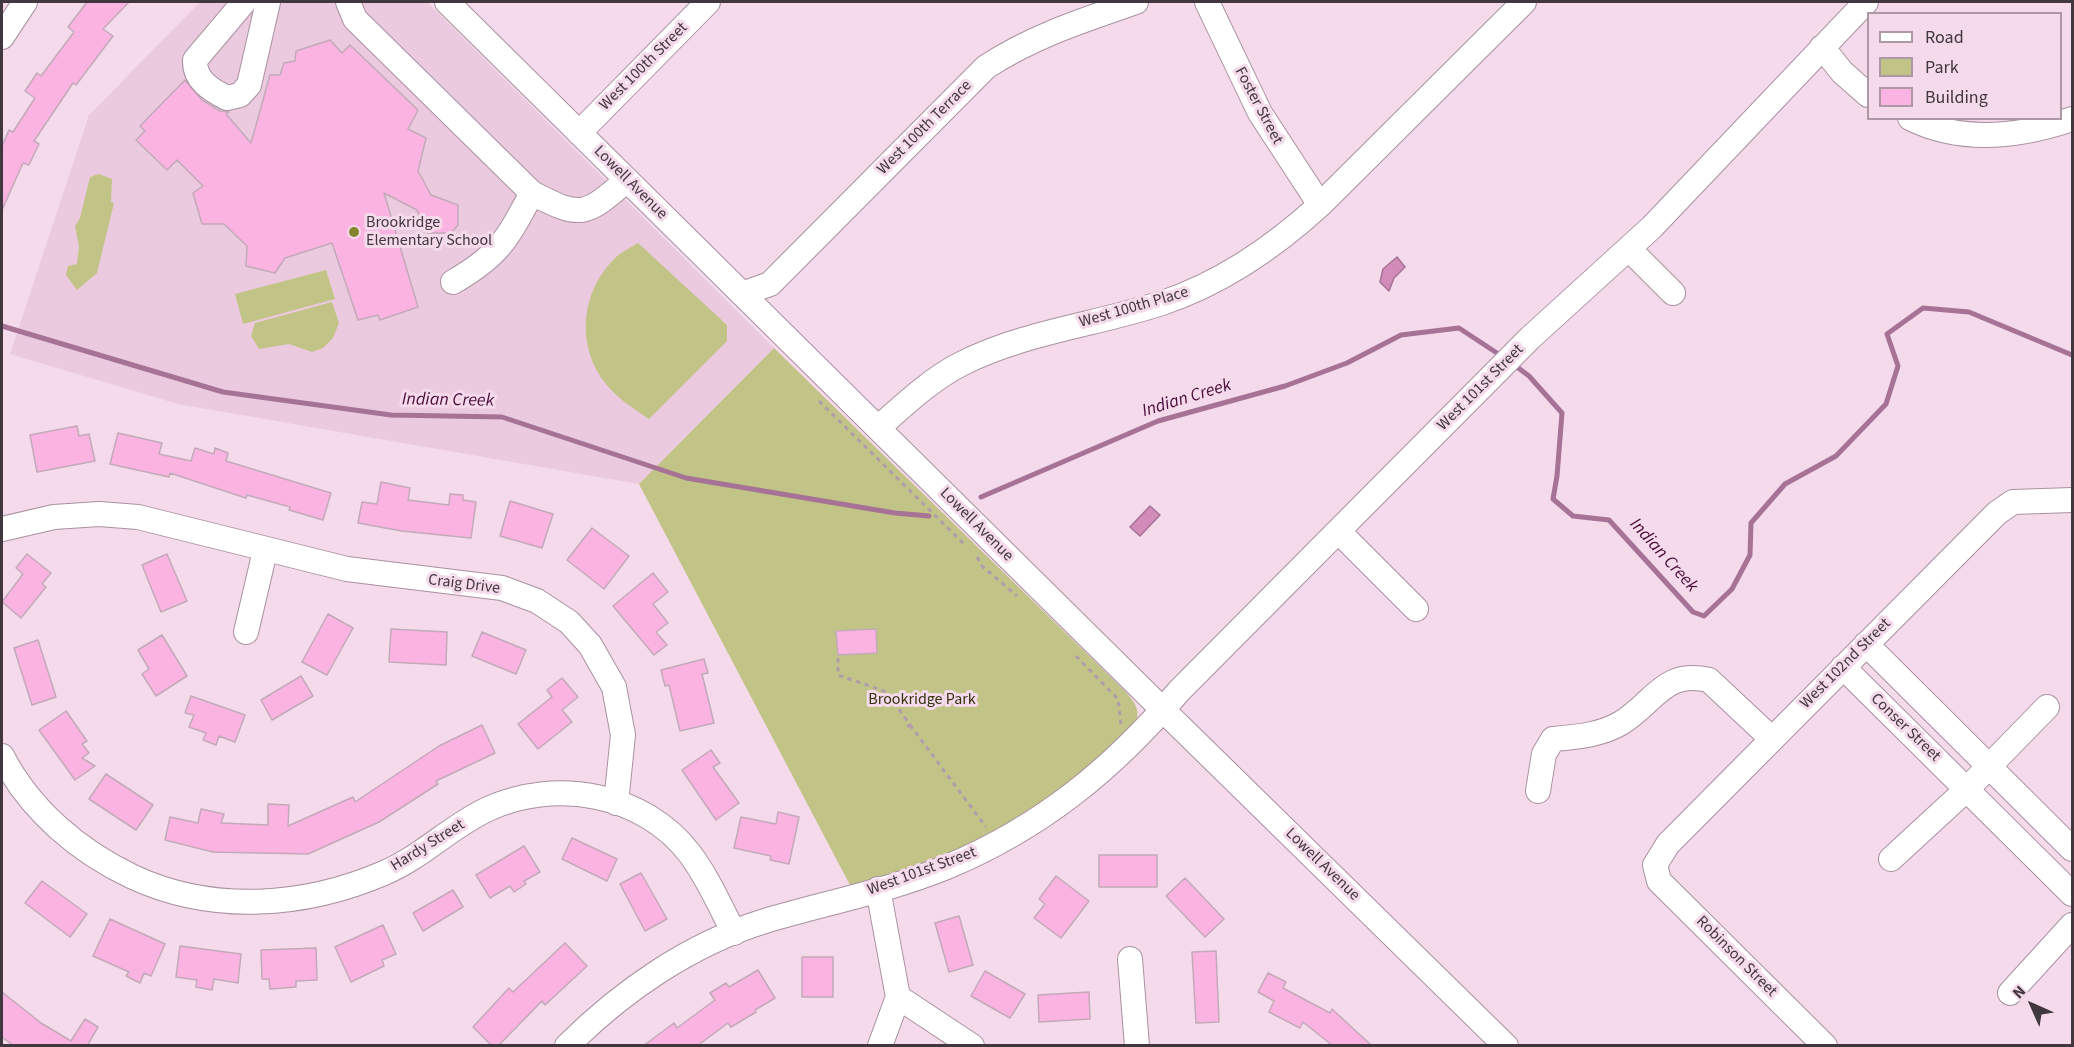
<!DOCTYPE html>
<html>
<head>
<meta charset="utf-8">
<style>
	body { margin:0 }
	#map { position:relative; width:2074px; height:1047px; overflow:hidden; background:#f4daea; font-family:"Source Sans 3",sans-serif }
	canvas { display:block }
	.frame { position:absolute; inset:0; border:3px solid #41373e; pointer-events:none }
	.legend { position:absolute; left:1867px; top:12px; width:195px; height:108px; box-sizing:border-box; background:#f4daea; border:2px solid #ac99a5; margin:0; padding:8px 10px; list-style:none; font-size:18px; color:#41373e }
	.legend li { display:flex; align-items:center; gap:12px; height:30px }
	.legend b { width:30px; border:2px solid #ac99a5 }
	.north { position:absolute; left:2002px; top:975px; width:60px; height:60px; -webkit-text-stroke:4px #f4daea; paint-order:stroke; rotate:315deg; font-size:16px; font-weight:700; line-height:24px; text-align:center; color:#41373e }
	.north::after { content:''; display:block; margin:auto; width:21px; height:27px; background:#41373e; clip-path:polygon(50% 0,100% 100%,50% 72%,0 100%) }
</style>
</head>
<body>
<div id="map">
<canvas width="2074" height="1047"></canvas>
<div class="frame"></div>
<ul class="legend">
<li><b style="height:8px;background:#fff"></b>Road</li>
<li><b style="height:16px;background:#c2c487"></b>Park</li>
<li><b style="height:16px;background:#fbb3e2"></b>Building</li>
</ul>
<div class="north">N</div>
</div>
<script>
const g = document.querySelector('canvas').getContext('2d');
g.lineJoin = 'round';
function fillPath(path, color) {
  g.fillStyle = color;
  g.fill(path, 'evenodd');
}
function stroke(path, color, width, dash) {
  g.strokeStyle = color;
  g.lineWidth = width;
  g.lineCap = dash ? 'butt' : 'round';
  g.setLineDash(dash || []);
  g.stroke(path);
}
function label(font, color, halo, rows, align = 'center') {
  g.font = font + ' "Source Sans 3",sans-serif';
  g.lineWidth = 6;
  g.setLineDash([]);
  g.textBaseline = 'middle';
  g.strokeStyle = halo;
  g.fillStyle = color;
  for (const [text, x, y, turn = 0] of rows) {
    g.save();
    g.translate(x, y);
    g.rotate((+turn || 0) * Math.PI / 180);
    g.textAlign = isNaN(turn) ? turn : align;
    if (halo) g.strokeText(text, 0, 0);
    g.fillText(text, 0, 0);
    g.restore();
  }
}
fillPath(new Path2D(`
	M200,2H427L774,348L639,484L178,404L10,354L89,115Z`), '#ebcadf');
fillPath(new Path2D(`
	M99,174L112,179L111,202L114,203L97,273L77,290L66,275L68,266L77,264L79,246L75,226L80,218L90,177Z
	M638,243L727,325V341L649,419C633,408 618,399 606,384C575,346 581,292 614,259C621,252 630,248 638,243Z
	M326,270L335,299L243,324L235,294Z
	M332,302L339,323L333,338L323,348L312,352L289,344L259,349L251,336L255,323Z
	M774,348L1124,690C1136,704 1141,709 1135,727C1111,748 1088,771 1062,791C1000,838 926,867 851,887L639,484Z`), '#c2c487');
const water = new Path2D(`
	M1397,257L1405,267L1394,278L1389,291L1380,282L1383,269Z
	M1150,506L1160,515L1140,536L1130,527Z`);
fillPath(water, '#d28cba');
stroke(water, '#a67295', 1.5);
stroke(new Path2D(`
	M2,326L223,392L391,415L502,417L686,478L895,513L929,516
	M1513,364L1529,376L1562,413L1557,476L1553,499L1573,516L1609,520L1693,612L1704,616L1732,589L1750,555L1751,523L1785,484L1836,456L1886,404L1898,366L1887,334L1923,308L1969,312L2072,355
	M981,497L1158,421L1285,386L1347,363L1401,335L1459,328L1503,357`), '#a67295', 5);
const building = new Path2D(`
	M87,2H129L103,29L113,36L76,85L73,83L34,141L39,144L29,165L23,163L2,210V146L9,130L13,132L35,98L25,91L37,73L41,76L74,32L68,27Z
	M330,40L342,53L350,45L418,110L408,129L426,138L418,171L431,195L458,205V225L451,233H427L417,210L384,193L418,307L380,320L378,315L358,320L332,243L285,258L275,273L246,266L247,246L224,224H202L193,193L203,186L177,160L167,170L136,140L145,131L140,126L185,80L202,100L220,111L229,112L226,114L251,143L270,75H280L284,63L295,61L296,51Z
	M77,426L79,436L89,434L95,461L37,472L30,435Z
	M118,433L162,443L159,454L191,461L195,448L214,454L215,448L228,453L226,461L331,493L323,520L289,510L290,507L247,495L246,498L170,473L169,477L110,464Z
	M381,482L410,488L408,500L449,505L450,494L463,495V500L476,502L471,538L402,531L358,523L362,502L377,504Z
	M510,501L553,514L542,548L500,536Z
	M592,528L629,556L604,589L567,560Z
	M27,554L51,573L42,584L46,587L21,618L2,602L23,574L16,568Z
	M167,554L187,601L161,612L142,565Z
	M653,573L668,592L653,604L668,623L656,632L667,645L654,655L613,606Z
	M328,614L353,628L327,675L302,662Z
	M391,629L447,632L446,665L389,662Z
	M876,629L877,653L838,655L836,631Z
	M482,632L526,650L516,674L472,656Z
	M162,635L187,676L156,696L142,674L149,669L138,650Z
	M38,640L56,697L32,705L14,648Z
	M704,659L708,673L702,674L714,723L680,731L669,685L665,686L661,670Z
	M301,676L313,696L272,720L261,700Z
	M562,678L578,697L562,710L572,722L538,749L518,724L552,697L547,690Z
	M191,696L245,715L235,742L219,736L216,745L203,740L206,733L189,727L194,715L185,713Z
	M66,711L87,741L82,744L89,753L82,758L95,766L75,780L39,730Z
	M482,725L495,753L436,781L438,784L379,822L308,854L213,852L165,840L170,817L198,823L201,809L224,814L221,823L268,825V804L289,805L288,826L353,797L355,802L439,746Z
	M711,750L720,763L713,767L739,803L716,820L682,770Z
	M106,774L153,805L136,830L89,799Z
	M778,812L799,817L789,864L770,860L771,856L734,848L741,817L776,824Z
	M572,838L617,859L607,881L562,859Z
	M524,846L540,872L524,881L526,884L514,892L510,886L490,898L476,875Z
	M1099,855H1157V887H1099Z
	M641,873L667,919L645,931L620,884Z
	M1056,876L1089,901L1061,938L1034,918L1045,904L1039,899Z
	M1185,878L1224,919L1205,937L1166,896Z
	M42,881L87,914L70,937L25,903Z
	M453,890L463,907L423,931L413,913Z
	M959,916L973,965L949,972L935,923Z
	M110,919L165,944L151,976L144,973L140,983L126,976L129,972L93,956Z
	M383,925L396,954L382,960L384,966L351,982L335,947Z
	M565,943L587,966L545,1005L542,1001L498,1046H492L473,1027L509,988L513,992Z
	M180,946L241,954L238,983L214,979L212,990L196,987L197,980L176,977Z
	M316,948L317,980L296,981V987L270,989L269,979H262L261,950Z
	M1216,951L1219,1022L1196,1023L1192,952Z
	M802,957H833V997H802Z
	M758,970L775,998L755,1010L756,1012L731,1027L728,1023L697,1046H643L674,1023L677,1028L715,1000L710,993L726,983L729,987Z
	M985,971L1025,994L1010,1018L971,996Z
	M1268,973L1286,982L1283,988L1330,1013L1332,1009L1372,1046H1333L1303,1022L1300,1028L1269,1012L1274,1001L1258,992Z
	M2,992L41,1023L71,1041L85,1019L98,1027L87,1046H14L2,1037Z
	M1089,992L1090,1019L1039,1022L1038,995Z`);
fillPath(building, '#fbb3e2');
stroke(building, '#c2aab9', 1.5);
const minor = new Path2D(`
	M244,2L195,60C194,80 211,90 227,98L240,95L249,85L268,2
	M348,2L355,19L532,193C582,219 585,216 627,180
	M447,2L1163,710L1506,1046
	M1207,2L1260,113L1320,205
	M2,37L25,2
	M1822,47L1842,72L1868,95
	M1910,118C1962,144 2019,137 2072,119
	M579,133L708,2
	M1629,249L1673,293
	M453,282C500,255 507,239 532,193
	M742,294L770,284L986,67C1033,36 1084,20 1136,2
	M878,428C904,405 930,380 961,364C1024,332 1095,325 1162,303C1222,283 1273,248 1320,205L1524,2
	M2,529L54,517L99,514L138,517L347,569L502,588L537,601L569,622L590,645L614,687L623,735L616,803
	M1338,531L1416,609
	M246,632L265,551
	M1866,644L2072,849
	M1843,667L2072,894
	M2,756C30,810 78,851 133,877C213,914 305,907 384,873C422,857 451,826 488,809C555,778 644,793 690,854C708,878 720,906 734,933
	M1538,791L1544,754L1553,739C1576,737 1601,735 1621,723C1654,703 1664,669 1709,680L1772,739
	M1891,859L1967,789L2047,707
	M878,889L898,997L880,1046
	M1130,959L1137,1046
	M2010,993L2072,925
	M898,997L972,1046
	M567,1046C622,991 690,944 765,921C825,903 888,891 947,867C1042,827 1113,769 1179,691L1530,338L1652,227L1866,2
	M1825,1046L1659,881L1655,865L1668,844L1997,513L2013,502L2072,500`);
stroke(minor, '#a991a0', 26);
stroke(new Path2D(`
	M819,401L964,544
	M977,557L982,566L1017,596
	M1076,656L1118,699L1121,725
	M838,658V675L887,692L910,725L906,728
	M910,725L986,827`), '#b19daa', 3, [4.5, 4.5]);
stroke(minor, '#fff', 24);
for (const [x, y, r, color] of [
	[354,232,6,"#84842e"]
]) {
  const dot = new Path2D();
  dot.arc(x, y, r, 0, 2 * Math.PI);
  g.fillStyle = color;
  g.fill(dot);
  stroke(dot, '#f4daea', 2);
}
label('16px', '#41373e', '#f4daea', [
	["West 100th Street",644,67,-45],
	["Foster Street",1258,106,62],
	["West 100th Terrace",925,128,-45],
	["Lowell Avenue",630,183,45],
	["West 100th Place",1134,308,-16],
	["West 101st Street",1481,388,-45],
	["Lowell Avenue",976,525,45],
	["Craig Drive",464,585,7],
	["West 102nd Street",1846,664,-45],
	["Conser Street",1905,728,44],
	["Hardy Street",428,846,-32],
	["Lowell Avenue",1322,865,44],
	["West 101st Street",922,872,-20],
	["Robinson Street",1736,957,45]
]);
label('16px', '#41373e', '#f4daea', [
	["Brookridge",366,223],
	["Elementary School",366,241]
], 'left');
label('16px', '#333310', '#f4daea', [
	["Brookridge Park",922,700]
]);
label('italic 18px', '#4b0d3c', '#f4daea', [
	["Indian Creek",1187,399,-17],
	["Indian Creek",448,401,1],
	["Indian Creek",1663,556,48]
]);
</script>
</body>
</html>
